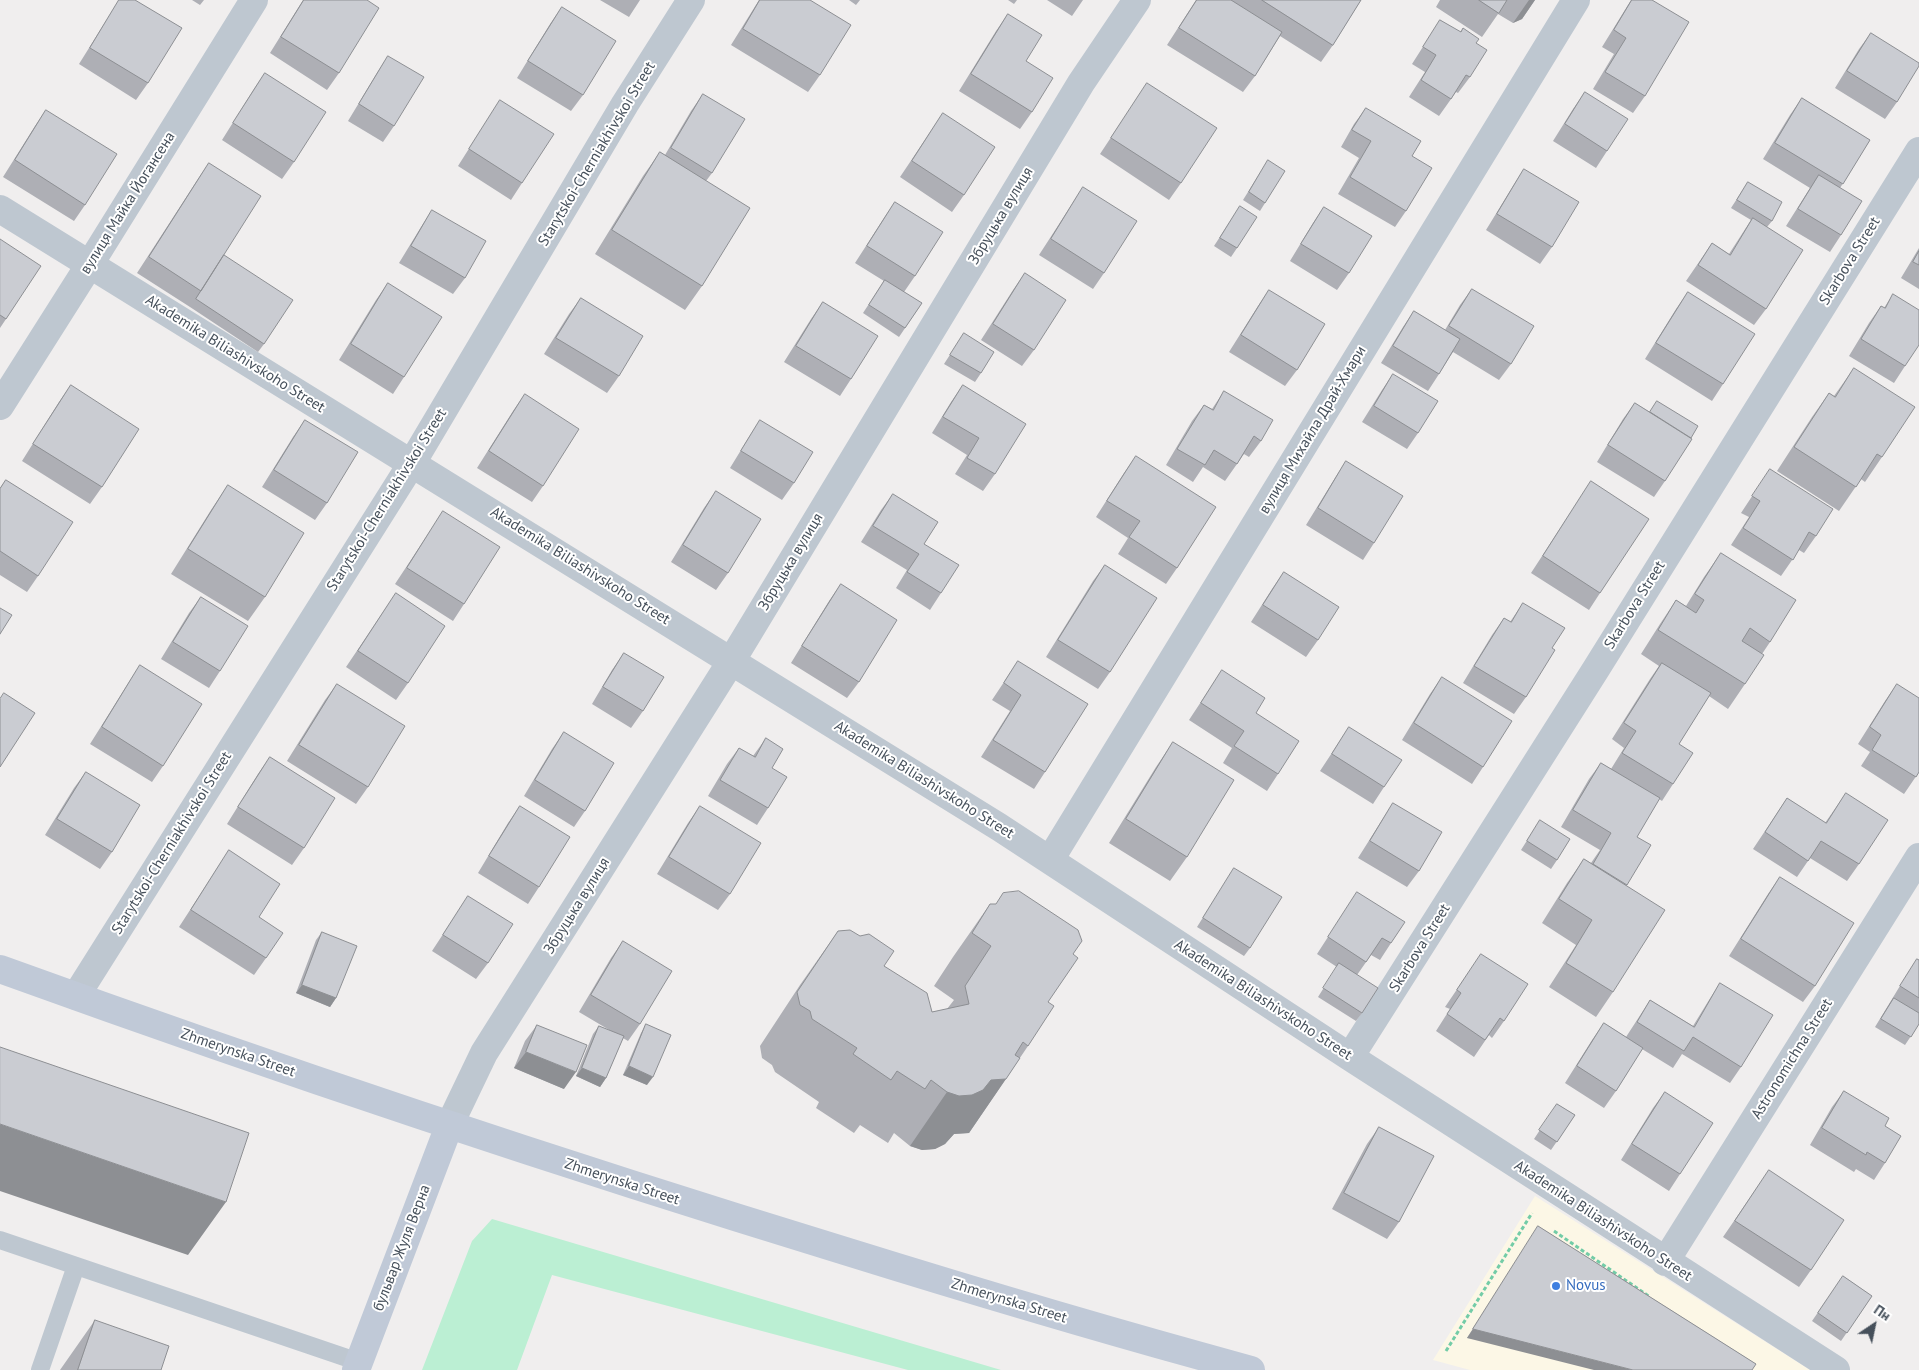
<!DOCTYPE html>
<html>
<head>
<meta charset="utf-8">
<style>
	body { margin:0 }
	#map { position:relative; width:1919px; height:1370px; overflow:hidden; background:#f0eeee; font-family:"PT Sans",sans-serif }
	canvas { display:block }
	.north { position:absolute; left:1849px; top:1300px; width:50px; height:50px; -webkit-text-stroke:4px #fff; paint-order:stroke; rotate:34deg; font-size:14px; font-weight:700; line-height:20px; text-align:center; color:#46505b }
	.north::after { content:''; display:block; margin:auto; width:18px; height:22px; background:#46505b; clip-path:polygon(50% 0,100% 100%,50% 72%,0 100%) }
</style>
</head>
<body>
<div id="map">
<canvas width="1919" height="1370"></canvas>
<div class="north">Пн</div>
</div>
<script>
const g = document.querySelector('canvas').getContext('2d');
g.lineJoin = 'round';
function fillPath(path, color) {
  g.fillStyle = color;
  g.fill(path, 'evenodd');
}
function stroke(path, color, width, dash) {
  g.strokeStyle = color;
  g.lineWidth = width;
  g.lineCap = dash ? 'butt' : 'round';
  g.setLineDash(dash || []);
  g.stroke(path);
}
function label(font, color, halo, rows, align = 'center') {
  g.font = font + ' "PT Sans",sans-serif';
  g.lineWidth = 4;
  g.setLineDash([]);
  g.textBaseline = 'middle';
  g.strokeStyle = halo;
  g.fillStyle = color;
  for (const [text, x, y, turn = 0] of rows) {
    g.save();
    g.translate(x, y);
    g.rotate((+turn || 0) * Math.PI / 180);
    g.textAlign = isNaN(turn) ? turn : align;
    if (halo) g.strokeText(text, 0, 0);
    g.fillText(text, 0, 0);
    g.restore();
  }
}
fillPath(new Path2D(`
	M1535,1196L1810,1370H1470L1433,1360Z`), '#fcf7e6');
fillPath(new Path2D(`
	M492,1219L1001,1370H908L552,1275L517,1370H422L472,1241Z`), '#bbefd3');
stroke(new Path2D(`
	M1554,1231L1650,1297
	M1446,1351L1532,1213`), '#73cca7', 3, [4, 2.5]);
stroke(new Path2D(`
	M0,1240L359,1362
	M40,1370L76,1266`), '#bec7d0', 18);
stroke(new Path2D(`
	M0,209L999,827L1350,1057L1836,1370
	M0,406L90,264L254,0
	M1050,860L1576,0
	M76,996L412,463L625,104L691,0
	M1350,1057L1596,669L1919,151
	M449,1126L484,1053L732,660L1081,83L1137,0
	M1665,1262L1919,857`), '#bec7d0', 28);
stroke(new Path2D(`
	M0,969C279,1070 561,1164 845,1251C980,1293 1115,1333 1251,1370
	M356,1370L449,1126`), '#c0c9d7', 28);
fillPath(new Path2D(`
	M119,0H135L148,83L136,100L79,64Z
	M192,0H204L200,5Z
	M303,0H367L339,73L327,90L270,53Z
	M600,0H640L629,17Z
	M759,0H810L820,75L808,92L731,45Z
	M849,0H860L856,5Z
	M1008,0H1017L1014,4Z
	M1047,0H1083L1072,16Z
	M1196,0H1361L1333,45L1321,62L1280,36L1255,76L1243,92L1167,45Z
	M1440,0H1535L1522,19L1513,23L1498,14L1482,37L1436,7Z
	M1631,0H1652L1645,96L1633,113L1593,89L1614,54L1602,47Z
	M562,7L583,95L571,111L517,78L550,24Z
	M1008,14L1026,61L1032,112L1020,129L959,91L996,31Z
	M1440,20L1460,32L1463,28L1476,43L1470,77L1458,93L1456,92L1439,116L1409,97L1425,72L1412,64Z
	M1871,33L1897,102L1885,119L1835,88L1859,49Z
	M388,56L394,126L383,142L348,121L377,73Z
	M265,73L294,162L282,179L222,140L254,89Z
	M1147,83L1181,183L1169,200L1100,154Z
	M1585,92L1607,151L1596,168L1553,141L1573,109Z
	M703,94L712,173L706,181L702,286L685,310L595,254L643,176L660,152L665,155L691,111Z
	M1802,98L1870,140L1840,188L1841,235L1830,252L1786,226L1810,188L1763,159L1790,115Z
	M500,100L522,183L511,200L458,166L489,117Z
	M1366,108L1412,156L1406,211L1395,227L1338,194L1359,158L1341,147L1354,124Z
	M46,110L85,205L74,221L3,177L35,126Z
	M943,113L964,195L952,212L900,177Z
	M1268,160L1265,203L1260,211L1243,200Z
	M209,163L217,267L264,344L258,352L190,307L196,298L190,307L137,273L198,179Z
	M1524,169L1552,247L1540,264L1486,230L1513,186Z
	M1748,182L1772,221L1767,227L1766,309L1754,325L1686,281L1712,243L1729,254L1751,220L1731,208Z
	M1083,187L1104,273L1093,289L1039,255Z
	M895,202L915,276L904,292L922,303L899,337L863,313L884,281L855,263L884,218Z
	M1240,206L1237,248L1231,257L1214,246Z
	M1324,207L1349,273L1337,290L1290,261L1313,223Z
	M432,210L465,278L453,294L399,263L421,227Z
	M0,239L6,319L0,328Z
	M1919,248V289L1901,278Z
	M1025,273L1034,350L1022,366L981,340L1013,290Z
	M388,283L404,377L393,394L339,360L376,300Z
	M1472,289L1511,364L1499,380L1453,352L1439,374L1428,391L1381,363L1403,327L1414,311L1445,330L1460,305Z
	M1269,290L1297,370L1285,386L1229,352L1258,306Z
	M1688,292L1723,384L1712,401L1645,359L1676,309Z
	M1893,294L1905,366L1894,383L1849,356L1869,323L1881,306L1884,308Z
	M581,298L619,376L607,393L544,354L569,314Z
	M823,302L851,379L840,396L784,362L811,319Z
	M964,333L981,373L975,382L944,364Z
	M1854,368L1882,457L1865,482L1861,479L1839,511L1777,471L1812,417L1829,393L1834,396Z
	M1393,374L1418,433L1407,449L1362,422L1382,390Z
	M71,385L102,487L90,504L22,461L59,402Z
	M963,385L995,474L983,491L955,474L967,455L932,433L951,402Z
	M1224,391L1261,441L1249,457L1244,454L1225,481L1203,467L1193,482L1166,465L1192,421L1204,405L1212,409Z
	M525,394L543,486L532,502L477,468L513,411Z
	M1657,401L1665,481L1654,497L1597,462L1623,419L1635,403L1650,412Z
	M305,420L327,503L315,520L262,487L293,437Z
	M760,420L794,483L782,500L730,468L749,437Z
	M1136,456L1177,568L1166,584L1118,554L1128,538L1096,517L1124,473Z
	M1346,461L1374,543L1363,560L1306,525L1335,478Z
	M1770,469L1816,536L1804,553L1799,550L1781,576L1731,545L1749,517L1741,513Z
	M6,480L38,576L27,592L0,575V488Z
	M1591,481L1600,593L1589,610L1531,573Z
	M228,485L265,597L248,621L171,574L211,510Z
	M716,491L728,573L716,590L671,562L704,508Z
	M893,494L924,544L941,593L930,610L896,588L907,570L861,542L881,510Z
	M443,511L464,604L453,621L395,584L432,528Z
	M1721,553L1770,642L1762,654L1745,684L1728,709L1709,696L1679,744L1673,784L1662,801L1659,799L1637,837L1627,885L1613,992L1596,1017L1549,987L1576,945L1542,923L1567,883L1584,859L1591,863L1600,850L1561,827L1589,779L1601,763L1611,769L1624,748L1612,739L1650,679L1659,666L1641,654L1660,624L1676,600L1686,606L1704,577Z
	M1105,565L1110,672L1098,689L1046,657L1093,581Z
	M1284,572L1318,640L1306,657L1251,622L1272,589Z
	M841,584L859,682L847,698L791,663L829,601Z
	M396,593L408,683L396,700L346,667Z
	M201,597L220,671L209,688L161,659L189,613Z
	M1523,603L1552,648L1526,697L1514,714L1463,683L1492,635L1504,618L1510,622Z
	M624,653L643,711L631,728L592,704L612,670Z
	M1018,661L1045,772L1034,789L981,757L1010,711L992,700Z
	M140,665L163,766L152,782L90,744L129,682Z
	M1222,670L1278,774L1267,791L1223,763L1232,748L1189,720Z
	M1442,677L1483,767L1472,784L1402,740L1430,694Z
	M337,684L368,787L356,804L287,761L325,700Z
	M1897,684L1919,772L1904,794L1861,766L1870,752L1858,744L1885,701Z
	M1349,727L1384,787L1373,804L1320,771Z
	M564,732L585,811L574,827L524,796L552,749Z
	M766,738L772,768L768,808L757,825L708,796L727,764L739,748L753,756Z
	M1173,742L1187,857L1170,881L1109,843L1156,767Z
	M270,757L304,848L292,865L227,824L258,774Z
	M86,772L112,852L100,869L45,835L74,788Z
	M1846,793L1859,864L1847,881L1810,858L1797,877L1753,849L1787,798L1825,823Z
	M1393,803L1419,871L1407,887L1358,858L1382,820Z
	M520,806L539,887L528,904L478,873L508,823Z
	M700,806L730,894L718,910L657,874L688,823Z
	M1540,820L1557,860L1551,869L1521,850Z
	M229,850L259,917L266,958L254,975L179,927Z
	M1234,868L1250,948L1244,956L1197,927Z
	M1780,877L1815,986L1803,1002L1729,956L1768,894Z
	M1357,892L1391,943L1380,960L1371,955L1357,975L1362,1013L1356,1021L1318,997L1337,967L1317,954Z
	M468,896L488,963L476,979L432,951Z
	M990,904L1073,954L1048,1002L1028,1046L969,1133L954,1134L945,1144L935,1149L922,1150L910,1146L894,1133L888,1143L860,1125L854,1133L816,1108L819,1102L775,1072L772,1065L762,1058L760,1046L800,985L838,931L884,966L932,1012L947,1009L954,1000L934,986L953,957Z
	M322,932L336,998L330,1007L296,993L316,940Z
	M623,941L640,1024L628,1041L623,1038L606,1078L600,1087L576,1076L593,1034L599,1026L611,1031L579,1012L611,958Z
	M1481,954L1504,1021L1492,1038L1489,1035L1474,1057L1436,1031L1450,1009L1445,1007Z
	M1917,959L1919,960V1024L1905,1045L1875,1027L1906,976Z
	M1720,983L1741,1067L1730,1083L1682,1054L1673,1068L1642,1049L1616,1091L1604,1108L1565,1083L1592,1040L1604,1023L1626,1037L1639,1017L1650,1000L1693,1026L1709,1000Z
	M646,1024L647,1085L623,1075L641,1033Z
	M537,1025L564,1089L514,1068L525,1041Z
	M1844,1091L1885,1126V1163L1874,1180L1856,1169L1854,1172L1810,1145L1832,1107Z
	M1665,1092L1680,1174L1669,1191L1621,1160L1653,1108Z
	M1557,1104L1575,1115L1551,1150L1534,1139Z
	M1379,1127L1399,1222L1387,1239L1332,1209L1367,1144Z
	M1769,1170L1811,1270L1799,1287L1723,1237Z
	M1538,1226L1756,1364L1467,1338Z
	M1843,1276L1872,1296L1841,1341L1812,1321Z
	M95,1320L161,1370H60Z`), '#aeafb5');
fillPath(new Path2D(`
	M1529,0H1535L1522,19L1513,23Z
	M302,985L336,998L330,1007L296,993Z
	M526,1052L576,1072L564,1089L514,1068Z
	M629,1066L653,1077L647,1085L623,1075Z
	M582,1068L606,1078L600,1087L576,1076Z
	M1006,1079L969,1133L954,1134L945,1144L935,1149L922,1150L910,1146L947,1092L991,1080Z
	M0,1124L226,1202L188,1255L0,1191Z
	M1473,1329L1633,1370H1594L1467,1338Z`), '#8d8f93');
const building = new Path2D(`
	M119,0H135L182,28L148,83L90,48Z
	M304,0H367L379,8L339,73L281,37Z
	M760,0H810L851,25L820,75L743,29Z
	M1197,0H1231L1282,32L1255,76L1179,28Z
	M1262,0H1361L1333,45Z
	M1479,0H1507L1499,13Z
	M1632,0H1652L1689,22L1645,96L1605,72L1626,38L1614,30Z
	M562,7L616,41L583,95L528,61Z
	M1008,14L1042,35L1026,61L1053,78L1032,112L971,74Z
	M1440,20L1461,32L1463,28L1479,39L1476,43L1487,50L1470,77L1466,75L1451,99L1421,80L1436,55L1423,47Z
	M1871,33L1919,63V66L1897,102L1847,71Z
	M388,56L424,77L394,126L359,104Z
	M265,73L326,112L294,162L233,123Z
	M1147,83L1217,128L1181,183L1111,138Z
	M1585,92L1628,119L1607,151L1565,124Z
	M703,94L745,119L712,173L671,148Z
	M1802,98L1870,140L1843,184L1775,143Z
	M500,100L554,134L522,183L469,149Z
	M1366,108L1421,141L1412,156L1432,168L1406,211L1350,177L1371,141L1352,130Z
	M46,110L117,154L85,205L15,160Z
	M943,113L995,147L964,195L912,161Z
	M660,152L750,208L702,286L612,230Z
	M1268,160L1285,171L1265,203L1249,192Z
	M209,163L261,196L201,291L149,257Z
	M1524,169L1579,202L1552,247L1497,214Z
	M1819,175L1862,201L1841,235L1798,209Z
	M1748,182L1782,202L1772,221L1737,200Z
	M1083,187L1137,221L1104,273L1051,239Z
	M895,202L943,232L915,276L867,246Z
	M1240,206L1257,217L1237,248L1220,238Z
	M1324,207L1372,236L1349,273L1301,244Z
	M432,210L486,241L465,278L411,246Z
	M1753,218L1803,250L1766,309L1698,265L1712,243L1730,255Z
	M0,239L41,266L6,319L0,315Z
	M1919,251V265L1913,262Z
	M224,255L293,300L264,344L196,299Z
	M1025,273L1066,300L1034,350L993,324Z
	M885,280L922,303L905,328L869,305Z
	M388,283L442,317L404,377L351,344Z
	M1472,289L1534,326L1511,364L1449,326Z
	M1269,290L1325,324L1297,370L1241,335Z
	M1688,292L1755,334L1723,384L1656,343Z
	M1893,294L1919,310V345L1905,366L1861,339L1881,306L1885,308Z
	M581,298L643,336L619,376L556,338Z
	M823,302L878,336L851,379L796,346Z
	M1414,311L1460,339L1439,374L1393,346Z
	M964,333L994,352L981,373L950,355Z
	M1854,368L1915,407L1882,457L1877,454L1856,487L1794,447L1829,393L1835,397Z
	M1393,374L1438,401L1418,433L1374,406Z
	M71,385L139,429L102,487L33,444Z
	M963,385L1026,424L995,474L967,458L979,438L943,417Z
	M1224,391L1273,420L1261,441L1254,436L1237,464L1214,450L1205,465L1177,449L1204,405L1213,410Z
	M525,394L579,429L543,486L489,451Z
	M1657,401L1698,426L1691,438L1650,412Z
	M1635,403L1692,439L1665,481L1608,445Z
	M305,420L358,452L327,503L274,470Z
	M760,420L813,452L794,483L741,451Z
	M1136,456L1216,507L1177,568L1129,537L1140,521L1107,501Z
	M1346,461L1403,496L1374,543L1318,508Z
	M1770,469L1833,509L1816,536L1809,532L1793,560L1743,528L1760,501L1752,496Z
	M6,480L73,522L38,576L0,551V489Z
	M1591,481L1649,519L1600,593L1543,556Z
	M228,485L304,533L265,597L188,549Z
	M716,491L761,519L728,573L683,545Z
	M893,494L938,522L924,544L959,565L941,593L907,572L919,554L873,526Z
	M443,511L500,547L464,604L407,568Z
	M1721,553L1796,600L1770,642L1750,628L1742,641L1764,655L1745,684L1658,630L1676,600L1696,613L1704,600L1695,594Z
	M1105,565L1157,598L1110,672L1058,640Z
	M1284,572L1339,607L1318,640L1263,605Z
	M841,584L897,620L859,682L802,646Z
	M396,593L445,626L408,683L358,651Z
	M201,597L248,626L220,671L173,642Z
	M1523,603L1565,628L1552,648L1555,650L1526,697L1474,666L1504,618L1511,622Z
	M0,608L12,615L0,634Z
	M624,653L664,677L643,711L603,687Z
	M1018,661L1088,704L1045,772L993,740L1021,695L1004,683Z
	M1662,663L1711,693L1679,744L1693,753L1673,784L1622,753L1636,731L1624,723Z
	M140,665L202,704L163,766L102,727Z
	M1222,670L1265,698L1256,713L1299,741L1278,774L1234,746L1244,731L1201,703Z
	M1442,677L1512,721L1483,767L1414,723Z
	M337,684L405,726L368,787L299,745Z
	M1897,684L1919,698V772L1916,777L1872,750L1881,735L1870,727Z
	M4,693L35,713L0,767V699Z
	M1349,727L1402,760L1384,787L1332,754Z
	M564,732L614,763L585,811L535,780Z
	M766,738L783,749L772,768L787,777L768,808L720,780L739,748L755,757Z
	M1173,742L1234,780L1187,857L1126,819Z
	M270,757L335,798L304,848L238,807Z
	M1601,763L1660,798L1637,837L1651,845L1627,885L1593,864L1611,833L1573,810Z
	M86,772L140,805L112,852L57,819Z
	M1846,793L1888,820L1859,864L1821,841L1808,861L1765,832L1787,798L1826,823Z
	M1393,803L1442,832L1419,871L1370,841Z
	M520,806L570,837L539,887L489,856Z
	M700,806L761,843L730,894L669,857Z
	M1540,820L1570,839L1557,860L1527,841Z
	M229,850L280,884L259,917L283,933L266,958L191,910Z
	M1584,859L1665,910L1613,992L1566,963L1592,920L1559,899Z
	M1234,868L1282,897L1250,948L1203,918Z
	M1780,877L1854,923L1815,986L1741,939Z
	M1019,891L1078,930L1082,941L1073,954L1078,958L1048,1002L1054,1006L1028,1046L1023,1042L1015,1055L1020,1058L1006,1079L991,1080L983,1090L972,1095L959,1096L947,1092L931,1080L925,1089L897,1071L891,1080L853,1054L857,1048L812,1019L810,1011L800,1005L797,992L838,931L850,930L860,936L869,934L894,951L884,966L927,993L932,1012L969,1004L965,986L991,946L972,933L990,904H996L1003,893Z
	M1357,892L1405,922L1391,943L1382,938L1366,962L1328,937Z
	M468,896L513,924L488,963L443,935Z
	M322,932L357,946L336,998L302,985Z
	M623,941L672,971L640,1024L591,995Z
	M1481,954L1528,984L1504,1021L1500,1018L1485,1040L1447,1014L1461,993L1457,990Z
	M1917,959L1919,960V998L1900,986Z
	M1339,963L1378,988L1362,1013L1323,988Z
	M1720,983L1773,1015L1741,1067L1693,1037L1684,1051L1637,1022L1650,1000L1694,1027Z
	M1894,998L1919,1013V1024L1911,1037L1881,1019Z
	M1604,1023L1643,1048L1616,1091L1577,1066Z
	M646,1024L671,1035L653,1077L629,1066Z
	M537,1025L587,1045L576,1072L526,1052Z
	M599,1026L624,1036L606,1078L582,1068Z
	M0,1047L249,1133L226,1202L0,1124Z
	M1844,1091L1889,1118L1885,1126L1901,1136L1885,1163L1867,1152L1866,1155L1822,1128Z
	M1665,1092L1713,1123L1680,1174L1632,1144Z
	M1557,1104L1575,1115L1557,1142L1539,1130Z
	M1379,1127L1434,1156L1399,1222L1344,1193Z
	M1769,1170L1844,1220L1811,1270L1735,1221Z
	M1538,1226L1756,1364L1752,1370H1633L1473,1329Z
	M1843,1276L1872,1296L1847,1333L1818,1313Z
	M95,1320L169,1346L161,1370H78Z`);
fillPath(building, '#caccd2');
stroke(building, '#8d8f93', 1);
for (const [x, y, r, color] of [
	[1556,1286,5,"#3f7fe0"]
]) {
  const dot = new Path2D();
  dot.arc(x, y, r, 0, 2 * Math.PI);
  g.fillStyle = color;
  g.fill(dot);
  stroke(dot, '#fff', 2);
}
label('15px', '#46505b', '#fff', [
	["Starytskoi-Cherniakhivskoi Street",597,154,-59],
	["вулиця Майка Йогансена",128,203,-58],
	["Збруцька вулиця",1001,216,-59],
	["Skarbova Street",1850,261,-58],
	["Akademika Biliashivskoho Street",235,354,32],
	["вулиця Михайла Драй-Хмари",1313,430,-59],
	["Starytskoi-Cherniakhivskoi Street",387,500,-58],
	["Збруцька вулиця",791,562,-59],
	["Akademika Biliashivskoho Street",580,566,32],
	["Skarbova Street",1635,605,-58],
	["Akademika Biliashivskoho Street",924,780,32],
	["Starytskoi-Cherniakhivskoi Street",172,843,-58],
	["Збруцька вулиця",577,906,-58],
	["Skarbova Street",1420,948,-58],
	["Akademika Biliashivskoho Street",1263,1000,33],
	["Zhmerynska Street",238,1053,19],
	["Astronomichna Street",1792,1059,-58],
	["Zhmerynska Street",622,1182,18],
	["Akademika Biliashivskoho Street",1603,1221,33],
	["бульвар Жуля Верна",402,1248,-69],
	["Zhmerynska Street",1009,1301,17]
]);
label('15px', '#366cbe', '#fff', [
	["Novus",1566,1286]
], 'left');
</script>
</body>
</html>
